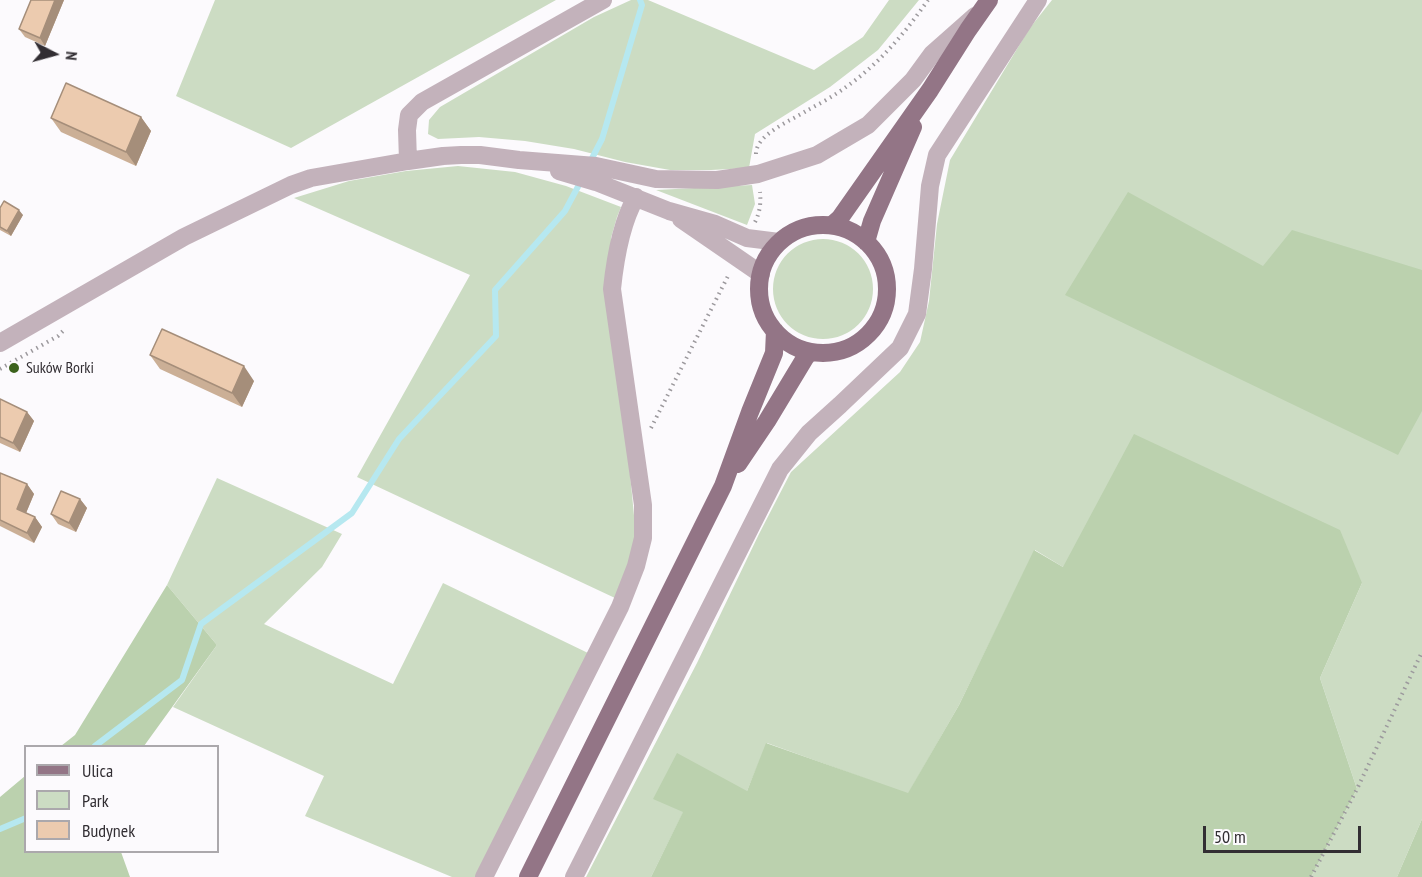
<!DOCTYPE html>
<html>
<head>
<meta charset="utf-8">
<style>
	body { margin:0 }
	#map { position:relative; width:1422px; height:877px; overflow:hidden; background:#fcfafd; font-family:"PT Sans Narrow",sans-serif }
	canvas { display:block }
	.legend { position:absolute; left:24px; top:745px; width:195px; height:108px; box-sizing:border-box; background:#fcfafd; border:2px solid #aba8ac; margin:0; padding:8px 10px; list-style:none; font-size:18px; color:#322e33 }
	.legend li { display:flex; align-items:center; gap:12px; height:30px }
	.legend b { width:30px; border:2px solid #aba8ac }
	.north { position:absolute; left:24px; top:24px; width:60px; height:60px; -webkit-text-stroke:4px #fcfafd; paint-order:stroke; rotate:96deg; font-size:16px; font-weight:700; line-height:24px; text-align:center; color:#322e33 }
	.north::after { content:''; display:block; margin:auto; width:21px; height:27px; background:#322e33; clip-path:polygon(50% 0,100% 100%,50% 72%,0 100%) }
	.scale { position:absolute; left:1203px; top:826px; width:158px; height:27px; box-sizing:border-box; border:3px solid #322e33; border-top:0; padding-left:8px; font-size:18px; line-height:21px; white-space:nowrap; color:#322e33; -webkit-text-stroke:4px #fcfafd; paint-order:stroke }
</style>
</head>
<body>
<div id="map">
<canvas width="1422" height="877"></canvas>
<ul class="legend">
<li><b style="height:8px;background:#937586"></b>Ulica</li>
<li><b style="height:16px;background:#ccdcc3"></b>Park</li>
<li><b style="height:16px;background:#eccbaf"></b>Budynek</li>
</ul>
<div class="north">N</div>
<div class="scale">50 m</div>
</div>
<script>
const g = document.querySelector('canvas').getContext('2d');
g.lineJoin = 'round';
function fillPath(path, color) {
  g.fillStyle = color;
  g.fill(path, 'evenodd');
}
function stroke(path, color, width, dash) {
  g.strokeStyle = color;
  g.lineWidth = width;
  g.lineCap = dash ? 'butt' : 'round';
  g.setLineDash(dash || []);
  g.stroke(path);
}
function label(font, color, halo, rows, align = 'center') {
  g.font = font + ' "PT Sans Narrow",sans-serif';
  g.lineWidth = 5;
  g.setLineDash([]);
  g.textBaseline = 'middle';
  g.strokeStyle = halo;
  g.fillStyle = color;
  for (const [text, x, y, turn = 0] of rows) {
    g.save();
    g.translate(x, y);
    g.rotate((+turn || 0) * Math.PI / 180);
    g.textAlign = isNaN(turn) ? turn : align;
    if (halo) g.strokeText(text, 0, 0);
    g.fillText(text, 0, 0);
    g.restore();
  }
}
fillPath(new Path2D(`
	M215,0H556L291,148L176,96Z
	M631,0H648L814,70L863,37L889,0H919L878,50L830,87L755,134L749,168L711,170H670L625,162L574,149L525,141L479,137L438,139L428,134L429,120L440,107L594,17Z
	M1052,0H1422V819L1397,877H1311L1357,789L1320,678L1362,583L1063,567L1035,550L959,705L908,794L767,743L747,791L684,811L651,877H586L697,663L759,534L791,472L900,372L920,342L929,301L937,224L950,160L1029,29Z
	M458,166L515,172L566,186L621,207L617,217L611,238L627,443L636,536L629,562L615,598L357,477L470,275L294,198L349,181L406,171Z
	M752,185L755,204L747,225L656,190Z
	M773 289a50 50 0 1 1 100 0a50 50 0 1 1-100 0Z
	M217,478L342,534L322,567L264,624L393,684L443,583L588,653L476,877H452L305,816L324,776L173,707L217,645L167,585Z`), '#ccdcc3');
fillPath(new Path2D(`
	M1128,192L1263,266L1292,230L1422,270V411L1398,455L1065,295Z
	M1134,434L1340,530L1362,583L1320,678L1357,789L1311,877H651L683,812L653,799L677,753L747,791L766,743L908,793L959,705L1034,550L1063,567Z
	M167,585L217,645L144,746H61L75,735Z
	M25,776L26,852H121L130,877H0V797Z
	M1422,819V877H1397Z`), '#bbd1ae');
stroke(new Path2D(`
	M589,164L602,139L642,5L640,0
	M95,746L182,680L201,624L352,513L399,439L496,336L495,290L565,211L581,181
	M0,829L26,818`), '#b6e8f0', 6);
stroke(new Path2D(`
	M756,154C756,134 791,121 806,111C819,104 834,96 846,87C879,64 905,33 928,0
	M755,222C760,212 761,203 760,192
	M0,369L58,336L63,331
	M651,428L729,274
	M1311,877L1357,789L1422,652`), '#9c999d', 4, [1.5, 4.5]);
stroke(new Path2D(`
	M408,161L407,130L409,115L422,102L603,0
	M559,171L596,182L669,211L715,224L747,238L779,242
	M681,219L761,274
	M0,343L184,237L291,185L311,178L408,161L443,156L461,155H480L519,160L596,166L656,179L717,180L758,174L817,155L868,125L913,80L932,54L975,16
	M484,877L620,607L636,566L643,538V505L612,289C615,260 621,223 636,197
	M574,877L780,469L809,433L840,405L900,348L917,314L923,269L930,186L937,155L1038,0`), '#c3b2bb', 18);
stroke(new Path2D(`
	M832,225L840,218L930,90L968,30L989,0
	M759 289a64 64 0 1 1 128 0a64 64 0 1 1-128 0Z
	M866,242L872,221L913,127
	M738,464L767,421L805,358L810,352
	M528,877L723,486L750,412L774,353L775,331`), '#937586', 18);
fillPath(new Path2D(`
	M31,0H64L45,46L25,37L19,29Z
	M141,117L151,131L136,166L61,132L51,118Z
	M0,208L23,215L11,236L0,230Z
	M150,355L254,381L242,407L160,369Z
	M0,399L27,412L34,421L20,452L0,443Z
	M0,473L27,484L34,494L26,513L35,517L42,527L34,543L0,526Z
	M80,499L87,508L76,532L58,524L51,514Z`), '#cbaf96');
fillPath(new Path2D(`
	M55,0H64L45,46L40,38Z
	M141,117L151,131L136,166L126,152Z
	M19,210L23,215L11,236L7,231Z
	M244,366L254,381L242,407L232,393Z
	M27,412L34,421L20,452L13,443Z
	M27,484L34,494L24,518L17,509Z
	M80,499L87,508L76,532L69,523Z
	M35,517L42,527L34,543L27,533Z`), '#a58e7a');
const building = new Path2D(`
	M31,0H55L40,38L19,29Z
	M66,83L141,117L126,152L51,118Z
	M4,201L19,210L7,231L0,227V208Z
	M162,329L244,366L232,393L150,355Z
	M0,399L27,412L13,443L0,437Z
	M0,473L27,484L17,509L35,517L27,533L0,520Z
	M61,491L80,499L69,523L51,514Z`);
fillPath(building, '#eccbaf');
stroke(building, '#a58e7a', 1.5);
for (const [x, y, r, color] of [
	[14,368,6,"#3c621c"]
]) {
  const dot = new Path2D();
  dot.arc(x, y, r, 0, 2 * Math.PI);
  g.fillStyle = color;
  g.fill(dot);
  stroke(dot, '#fcfafd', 2);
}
label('16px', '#322e33', '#fcfafd', [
	["Suków Borki",26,368]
], 'left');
</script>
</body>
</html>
